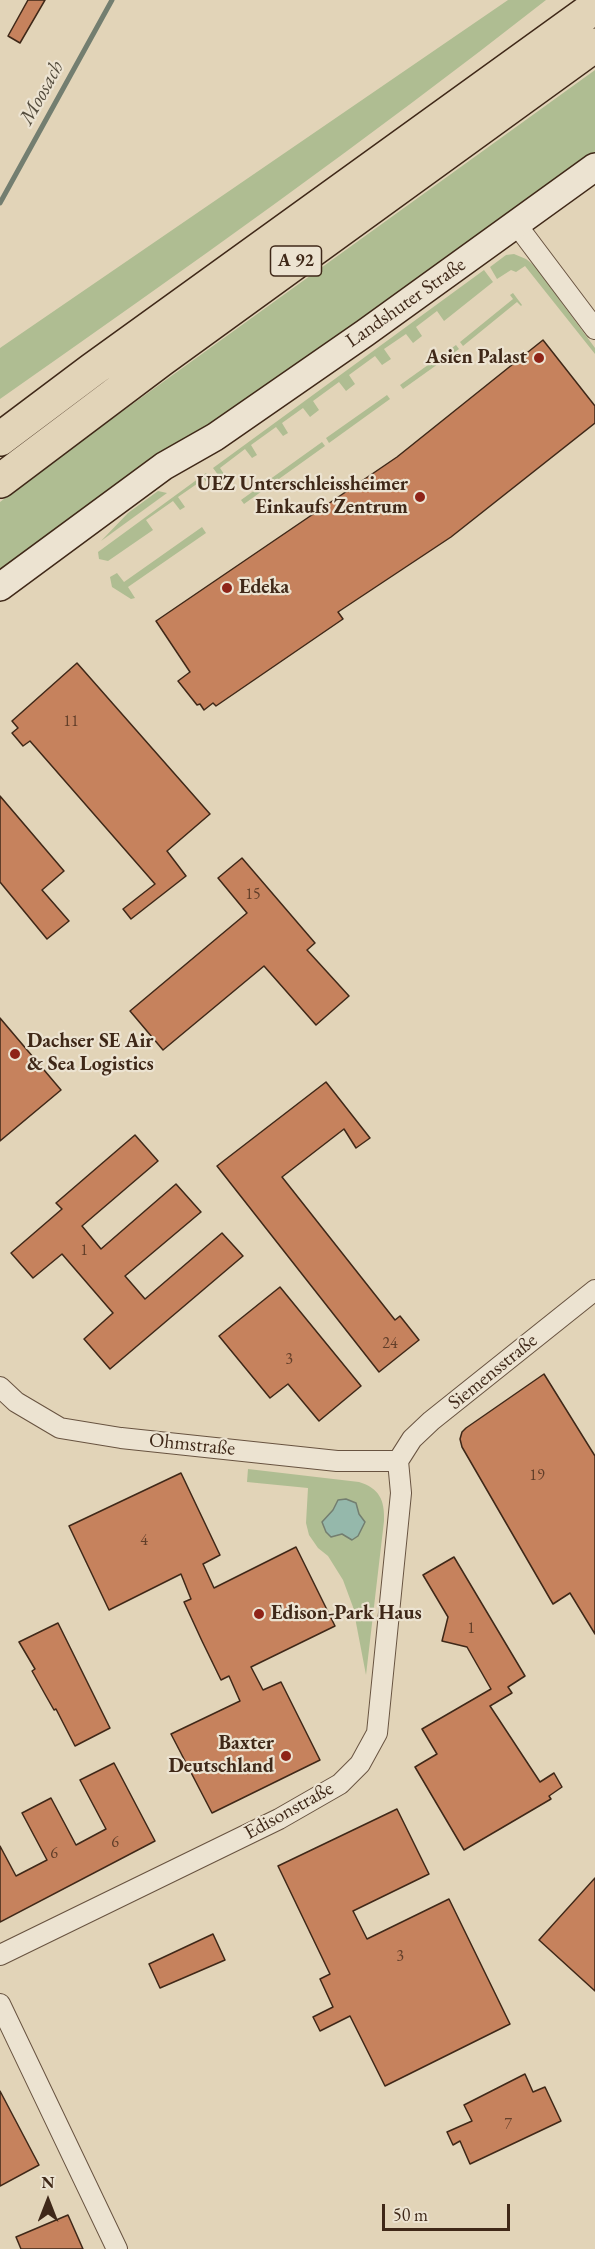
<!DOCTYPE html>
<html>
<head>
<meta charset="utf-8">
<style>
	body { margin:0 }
	#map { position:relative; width:595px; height:2249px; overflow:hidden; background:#e2d4b8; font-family:"EB Garamond",serif }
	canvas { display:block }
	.north { position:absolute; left:18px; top:2171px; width:60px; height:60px; -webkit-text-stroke:4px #ece3d1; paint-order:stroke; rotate:0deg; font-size:16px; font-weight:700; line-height:24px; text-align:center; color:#3f2818 }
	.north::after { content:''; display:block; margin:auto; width:21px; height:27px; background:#3f2818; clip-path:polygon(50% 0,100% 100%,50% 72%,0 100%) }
	.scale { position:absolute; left:382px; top:2204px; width:128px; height:27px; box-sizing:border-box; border:3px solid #3f2818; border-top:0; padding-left:8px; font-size:18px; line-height:21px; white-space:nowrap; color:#3f2818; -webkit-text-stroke:4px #ece3d1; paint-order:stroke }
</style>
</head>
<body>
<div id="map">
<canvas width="595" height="2249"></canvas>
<div class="north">N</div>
<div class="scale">50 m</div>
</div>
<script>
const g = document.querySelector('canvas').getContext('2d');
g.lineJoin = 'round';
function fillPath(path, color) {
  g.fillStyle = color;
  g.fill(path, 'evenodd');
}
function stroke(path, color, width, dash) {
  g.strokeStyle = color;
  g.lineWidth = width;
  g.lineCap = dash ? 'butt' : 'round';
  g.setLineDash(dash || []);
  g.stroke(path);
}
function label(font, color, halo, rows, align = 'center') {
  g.font = font + ' "EB Garamond",serif';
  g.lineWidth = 4.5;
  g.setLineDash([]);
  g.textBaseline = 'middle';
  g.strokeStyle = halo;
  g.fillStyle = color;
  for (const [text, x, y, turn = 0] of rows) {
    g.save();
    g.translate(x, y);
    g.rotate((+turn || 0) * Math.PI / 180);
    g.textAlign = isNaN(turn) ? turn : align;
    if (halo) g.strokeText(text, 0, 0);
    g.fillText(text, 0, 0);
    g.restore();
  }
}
fillPath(new Path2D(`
	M508,0H546C369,139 184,270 0,399V348Z
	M595,70V152L291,373L0,578V502L73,447Z
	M514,254L526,259L535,266L595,348V354L525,266L516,272L511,270L497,279L490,267L506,255Z
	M484,270L493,282L444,321L437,311L416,327L422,336L413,343L406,334L384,349L391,359L382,365L375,356L349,375L355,384L346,391L339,382L313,401L319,410L310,417L303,408L282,423L288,433L283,436L276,427L251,445L257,455L252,458L245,449L220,468L226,477L222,480L213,468Z
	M513,293L522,305L521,306L517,302L463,346L460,342L513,299L510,295Z
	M456,345L459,349L403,389L400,385Z
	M387,395L390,399L329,443L326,438Z
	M322,442L325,446L244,504L241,500Z
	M206,473L215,485L211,488L204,479L178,497L185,507L180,510L173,501L146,520L153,530L108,561L99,559L98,552Z
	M158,491L167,493L101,541L128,513Z
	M202,527L206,533L128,587L135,598L131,599L112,587L110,577L117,573L124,582Z
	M248,1469L359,1482C379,1488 385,1500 384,1521L366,1675L353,1607L343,1580L328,1556L318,1548L309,1535L306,1523L308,1488L247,1482Z`), '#afbd92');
const water = new Path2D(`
	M346,1499L356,1503L359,1514L365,1522L358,1536L352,1540L342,1534L331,1537L326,1532L322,1522L333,1510L338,1500Z`);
fillPath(water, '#95b8ab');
stroke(water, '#737e70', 1.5);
stroke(new Path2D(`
	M0,203L112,0`), '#737e70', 5);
const building = new Path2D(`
	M28,0H45L20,43L8,36Z
	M543,340L595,406V423L451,537L338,612L343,619L216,706L213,703L204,710L200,704L197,705L178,681L190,672L156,621L397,457Z
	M77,663L210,814L167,851L186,876L131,919L123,909L155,884L30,741L23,746L12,733L18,728L12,721Z
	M0,796L64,871L42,890L69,921L47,939L0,882Z
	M242,858L315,943L307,950L349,996L316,1025L264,966L163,1050L130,1011L247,913L218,878Z
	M0,1018L61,1090L0,1141Z
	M326,1082L370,1138L356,1148L344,1129L282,1177L395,1320L400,1316L419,1340L379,1372L217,1166Z
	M135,1135L158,1161L82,1226L101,1249L176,1184L201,1212L125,1276L145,1299L222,1233L243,1256L110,1369L84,1339L113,1313L62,1254L33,1278L11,1253L62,1209L56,1203Z
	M280,1287L361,1386L319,1421L288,1384L270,1398L219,1336Z
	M544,1374L595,1456V1634L570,1593L553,1604L462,1447L460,1439L462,1432L466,1428Z
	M181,1473L220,1555L203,1564L214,1588L296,1547L335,1626L251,1667L263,1690L281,1682L320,1760L212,1813L171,1734L240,1701L229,1676L221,1680L202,1641L184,1602L191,1599L181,1574L109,1610L69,1526Z
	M454,1557L525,1676L508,1687L512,1693L490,1706L540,1782L554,1773L562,1787L549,1796L551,1799L464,1850L415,1767L437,1754L422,1729L491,1689L467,1647L442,1641L448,1617L423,1575Z
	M58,1623L110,1728L75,1746L56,1709L54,1710L46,1696L32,1671L35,1669L19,1642Z
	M114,1763L155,1841L0,1922V1846L16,1876L47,1860L22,1813L51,1798L76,1845L106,1829L80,1780Z
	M397,1809L429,1874L353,1911L367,1939L449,1899L510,2024L385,2086L350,2016L320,2031L313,2017L333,2007L320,1979L330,1974L278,1866Z
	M595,1878V1991L539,1940Z
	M213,1934L225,1960L160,1988L149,1964Z
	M525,2074L533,2092L545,2087L561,2121L470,2164L460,2141L453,2145L447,2132L472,2121L464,2105Z
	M0,2091L39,2165L0,2186Z
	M68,2215L83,2249H21L16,2237Z`);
fillPath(building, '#c6825d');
stroke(building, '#3f2818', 1.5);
const minor = new Path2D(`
	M516,224L595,329
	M0,1387L16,1402L60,1428L121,1438L337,1461H398
	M398,1461L412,1439L431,1421L595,1290
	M0,1955L279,1819L340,1784L360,1764L377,1733L401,1493L398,1461
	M0,2004L117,2249`);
const secondary = new Path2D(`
	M0,587L164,466L215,437L365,333L595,167`);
const motorway = new Path2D(`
	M0,439L92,370L595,7
	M0,481L162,359L595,45`);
stroke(minor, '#685340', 22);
stroke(secondary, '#3f2818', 30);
stroke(motorway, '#3f2818', 36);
stroke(minor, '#ece3d1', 20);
stroke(secondary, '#ece3d1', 27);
stroke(motorway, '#e2d4b8', 33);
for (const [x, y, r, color] of [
	[539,358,6,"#8f2418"],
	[420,497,6,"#8f2418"],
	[227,588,6,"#8f2418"],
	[15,1054,6,"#8f2418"],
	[259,1614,6,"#8f2418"],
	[286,1756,6,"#8f2418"]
]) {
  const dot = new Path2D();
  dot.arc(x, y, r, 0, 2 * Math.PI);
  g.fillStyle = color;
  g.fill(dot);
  stroke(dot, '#ece3d1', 2);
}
label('16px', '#613e29', null, [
	["11",71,722],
	["15",253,895],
	["1",84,1251],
	["24",390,1344],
	["3",289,1360],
	["19",537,1476],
	["4",144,1541],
	["1",471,1629],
	["6",115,1843],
	["6",54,1854],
	["3",400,1957],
	["7",508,2125]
]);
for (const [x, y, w] of [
	[296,261,51]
]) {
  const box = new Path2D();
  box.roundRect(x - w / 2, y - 15, w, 30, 4.5);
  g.fillStyle = '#ece3d1';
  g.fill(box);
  stroke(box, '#3f2818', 1.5);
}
label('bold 18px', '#3f2818', null, [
	["A 92",296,261]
]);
label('20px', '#3f2818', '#ece3d1', [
	["Landshuter Straße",406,303,-35],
	["Siemensstraße",493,1372,-39],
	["Ohmstraße",192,1445,6],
	["Edisonstraße",289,1811,-29]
]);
label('bold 20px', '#3f2818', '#ece3d1', [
	["Asien Palast",527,358],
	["UEZ Unterschleissheimer",408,485],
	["Einkaufs Zentrum",408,508],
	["Edeka",239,588,"left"],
	["Dachser SE Air",27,1042,"left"],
	["& Sea Logistics",27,1065,"left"],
	["Edison-Park Haus",271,1614,"left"],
	["Baxter",274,1744],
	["Deutschland",274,1767]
], 'right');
label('italic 21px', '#544c3d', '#ece3d1', [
	["Moosach",42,93,-61]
]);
</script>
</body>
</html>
